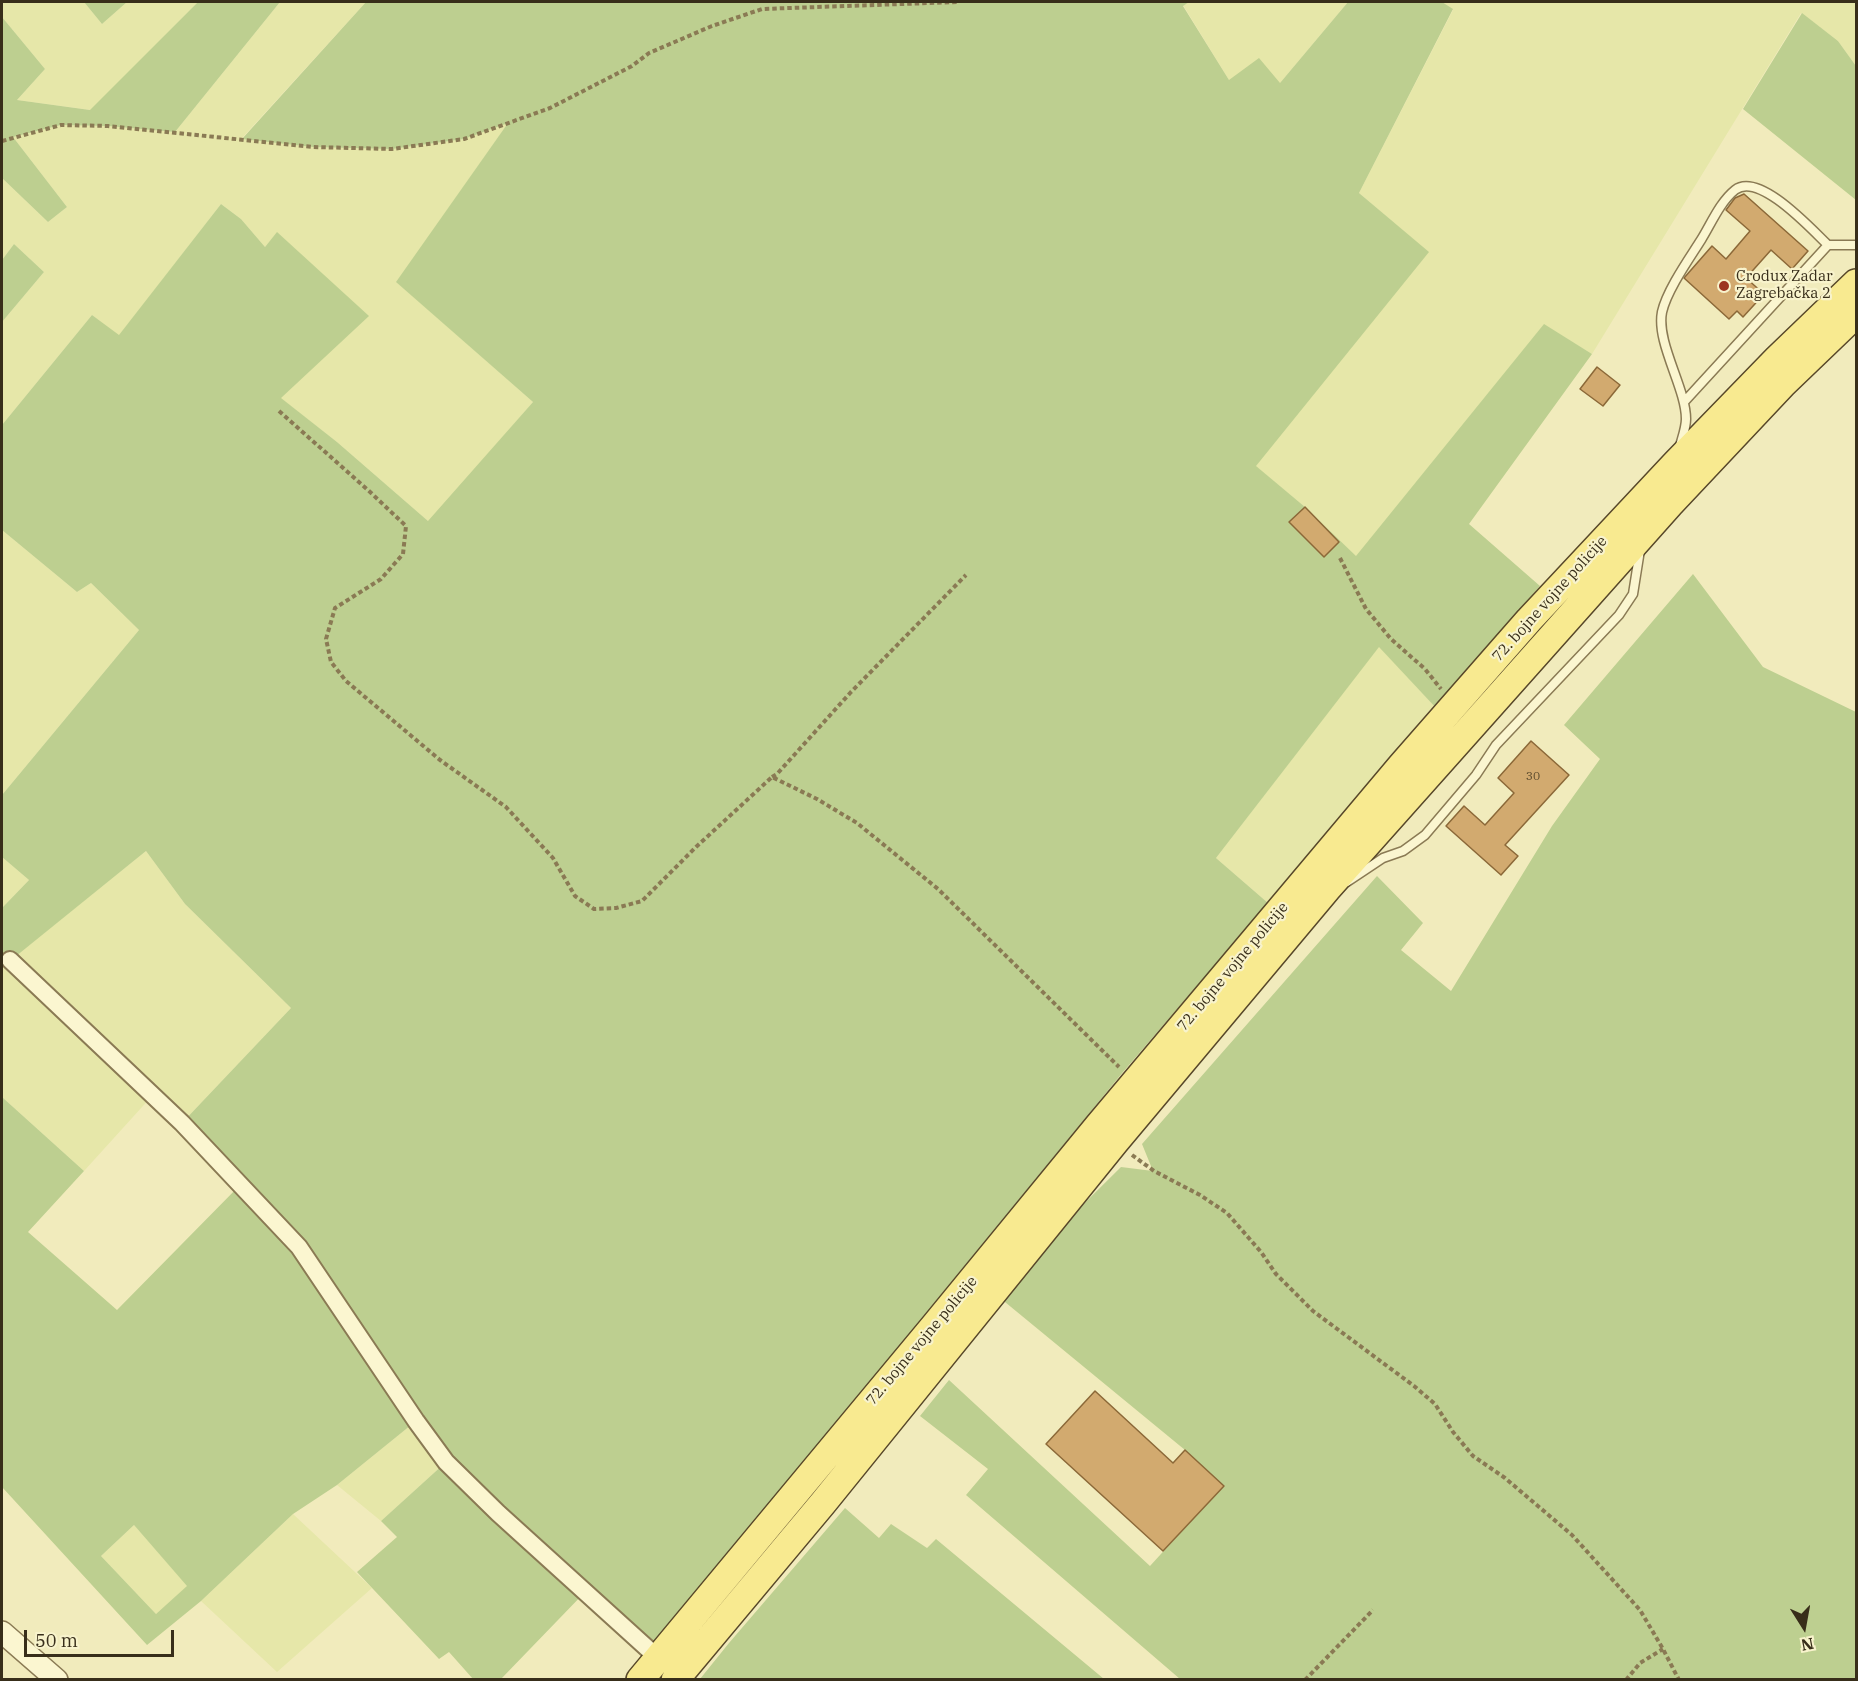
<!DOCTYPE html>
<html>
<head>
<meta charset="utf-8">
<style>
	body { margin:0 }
	#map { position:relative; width:1858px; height:1681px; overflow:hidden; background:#f1ebbc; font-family:"IBM Plex Serif",serif }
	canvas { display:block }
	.frame { position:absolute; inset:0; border:3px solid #382e1a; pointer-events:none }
	.north { position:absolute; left:1774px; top:1597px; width:60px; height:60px; -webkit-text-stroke:4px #f8f3cc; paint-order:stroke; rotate:169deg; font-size:16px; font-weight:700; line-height:24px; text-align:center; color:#382e1a }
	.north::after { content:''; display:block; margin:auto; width:21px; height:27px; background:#382e1a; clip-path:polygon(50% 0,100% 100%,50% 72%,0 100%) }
	.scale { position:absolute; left:24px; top:1630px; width:150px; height:27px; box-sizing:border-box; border:3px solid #382e1a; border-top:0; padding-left:8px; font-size:18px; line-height:21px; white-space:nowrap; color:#382e1a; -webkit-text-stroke:4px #f8f3cc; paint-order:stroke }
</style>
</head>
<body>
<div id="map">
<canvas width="1858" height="1681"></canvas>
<div class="frame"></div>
<div class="north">N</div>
<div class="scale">50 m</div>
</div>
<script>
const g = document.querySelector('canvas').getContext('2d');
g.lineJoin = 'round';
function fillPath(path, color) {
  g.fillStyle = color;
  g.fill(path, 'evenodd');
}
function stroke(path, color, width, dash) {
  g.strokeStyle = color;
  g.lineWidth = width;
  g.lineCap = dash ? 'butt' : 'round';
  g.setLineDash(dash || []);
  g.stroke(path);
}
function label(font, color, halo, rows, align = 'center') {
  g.font = font + ' "IBM Plex Serif",serif';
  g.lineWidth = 4.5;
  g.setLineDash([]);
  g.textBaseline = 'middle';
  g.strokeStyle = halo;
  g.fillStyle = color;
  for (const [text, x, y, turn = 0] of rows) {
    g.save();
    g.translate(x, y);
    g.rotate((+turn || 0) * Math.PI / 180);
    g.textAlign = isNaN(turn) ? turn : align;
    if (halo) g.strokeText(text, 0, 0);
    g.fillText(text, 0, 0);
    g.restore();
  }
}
fillPath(new Path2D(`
	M2,2H84L102,24L127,2H198L91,110L17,100L45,69L2,17Z
	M280,2H366L242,138L313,147L392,149L464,139L509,122L397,282L533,402L429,522L337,442L280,398L368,316L277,233L265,247L241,219L221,204L119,336L92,315L2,425V322L44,272L14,244L2,260V178L48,222L67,207L13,137L61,125L108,126L175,132Z
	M1189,2H1348L1280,83L1229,80L1183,5Z
	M1442,2H1856V66L1838,41L1801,13L1592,354L1544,325L1356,557L1305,507L1255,466L1428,252L1359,193L1453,10Z
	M2,530L77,592L91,583L139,630L2,795Z
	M1379,646L1436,708L1350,805L1268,903L1216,858Z
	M146,851L185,904L291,1008L182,1123L152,1096L84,1171L2,1097V961L5,964Z
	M2,857L29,880L2,908Z
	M416,1421L446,1462L381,1521L337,1485Z
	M293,1514L372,1588L277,1672L201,1601Z
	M134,1525L188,1586L156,1614L101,1556Z`), '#e6e7a9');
fillPath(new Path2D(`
	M84,2H127L102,24Z
	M198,2H280L175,132L108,126L61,125L13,137L67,207L48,222L2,178V17L45,69L17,100L90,110Z
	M366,2H1189L1183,6L1229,80L1259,58L1280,83L1348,2H1442L1453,9L1359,193L1429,252L1256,466L1305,507L1356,556L1544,324L1592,354L1469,524L1540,586L1436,708L1379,647L1216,858L1268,903L1123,1072L650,1651L586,1591L501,1679H473L449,1652L439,1659L357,1572L397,1537L381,1521L446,1462L416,1421L337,1485L293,1514L201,1601L147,1645L2,1487V1097L84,1171L28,1232L117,1310L241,1184L182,1123L291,1008L185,904L146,851L5,965L2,961V908L29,880L2,857V795L139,630L91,583L77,592L2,530V425L92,315L119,335L221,204L241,219L265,247L277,232L369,316L281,398L337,442L428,521L533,402L396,282L508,123L464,139L392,149L313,147L242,139ZM134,1525L187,1586L156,1614L101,1556Z
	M1802,13L1838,41L1856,66V200L1743,109Z
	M14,244L44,272L2,322V260Z
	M1693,574L1763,667L1856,712V1678L1855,1679H1180L966,1495L988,1469L920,1416L949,1380L1150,1566L1223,1486L1185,1450L994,1293L1121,1167L1153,1171L1142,1144L1377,876L1423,923L1401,950L1451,991L1552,826L1600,759L1564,725Z
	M845,1508L879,1538L891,1524L927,1548L936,1539L1104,1679H700L729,1643Z`), '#bdcf90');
const building = new Path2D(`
	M1744,194L1808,251L1792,269L1771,250L1746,278L1764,294L1743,317L1737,311L1729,319L1684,278L1712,246L1726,259L1750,231L1726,210L1735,198Z
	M1597,367L1620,385L1603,406L1580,389Z
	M1305,507L1339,542L1324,557L1289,522Z
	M1531,741L1569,775L1505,845L1518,856L1501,875L1446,826L1464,806L1485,825L1514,793L1498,778Z
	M1095,1391L1173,1463L1185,1450L1224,1486L1163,1551L1046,1444Z`);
fillPath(building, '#d2aa6f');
stroke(building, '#8b6838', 1.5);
const service = new Path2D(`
	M1684,402L1828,245H1856
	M1680,446C1682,438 1686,428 1686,419C1686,388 1656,343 1662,312C1667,290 1689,259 1701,240C1711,224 1720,202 1735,190C1759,171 1812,230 1828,245
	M1347,882L1383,858L1403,851L1425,835L1476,775L1496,745L1619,615L1633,594L1640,550`);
const minor = new Path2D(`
	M10,960L182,1123L299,1247L416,1421L446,1462L498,1513L658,1658`);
const tertiary = new Path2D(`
	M2,1632L57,1680`);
const primary = new Path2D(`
	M640,1680L935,1325L1098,1126L1401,766L1529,620L1675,464L1778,358L1856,283
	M675,1680L823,1503L1115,1142L1327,889L1670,504L1783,384L1856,314`);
stroke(service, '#8a7a54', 11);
stroke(minor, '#8a7a54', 20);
stroke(tertiary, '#8a7a54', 24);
stroke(primary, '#574729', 30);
stroke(new Path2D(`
	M2,141L61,125L108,126L313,147L392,149L464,139L550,108L632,66L649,53L712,26L762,9L958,2
	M279,411L369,491L406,526L403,554L381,579L335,608L326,639L331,662L346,681L440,760L506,807L553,858L575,896L594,909L616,908L642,901L696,847L772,777L817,799L857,823L938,889L1119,1067
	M1340,558L1366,609L1391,639L1425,669L1441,689
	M772,777L777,774L851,692L966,575
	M1132,1155L1154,1171L1200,1195L1227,1213L1261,1252L1276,1274L1313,1311L1414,1386L1435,1404L1453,1432L1473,1456L1505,1478L1572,1535L1640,1610L1663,1649L1679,1680
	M1305,1680L1373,1610
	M1626,1680L1640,1663L1663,1649`), '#8a7a54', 4, [4.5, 3]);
stroke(service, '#fbf6d0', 8);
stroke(minor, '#fbf6d0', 16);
stroke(tertiary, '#fbf6d0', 21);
stroke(primary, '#f8ea90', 27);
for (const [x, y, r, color] of [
	[1724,286,6,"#9d3520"]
]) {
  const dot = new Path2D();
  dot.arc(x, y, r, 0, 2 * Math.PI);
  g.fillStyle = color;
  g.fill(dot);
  stroke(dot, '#f8f3cc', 2);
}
label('12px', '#5e4d2f', null, [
	["30",1533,777]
]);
label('15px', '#382e1a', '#f8f3cc', [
	["Crodux Zadar",1736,277],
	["Zagrebačka 2",1736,294]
], 'left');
label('15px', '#382e1a', '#f8f3cc', [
	["72. bojne vojne policije",1550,599,-48],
	["72. bojne vojne policije",1233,967,-50],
	["72. bojne vojne policije",922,1341,-50]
]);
</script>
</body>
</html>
